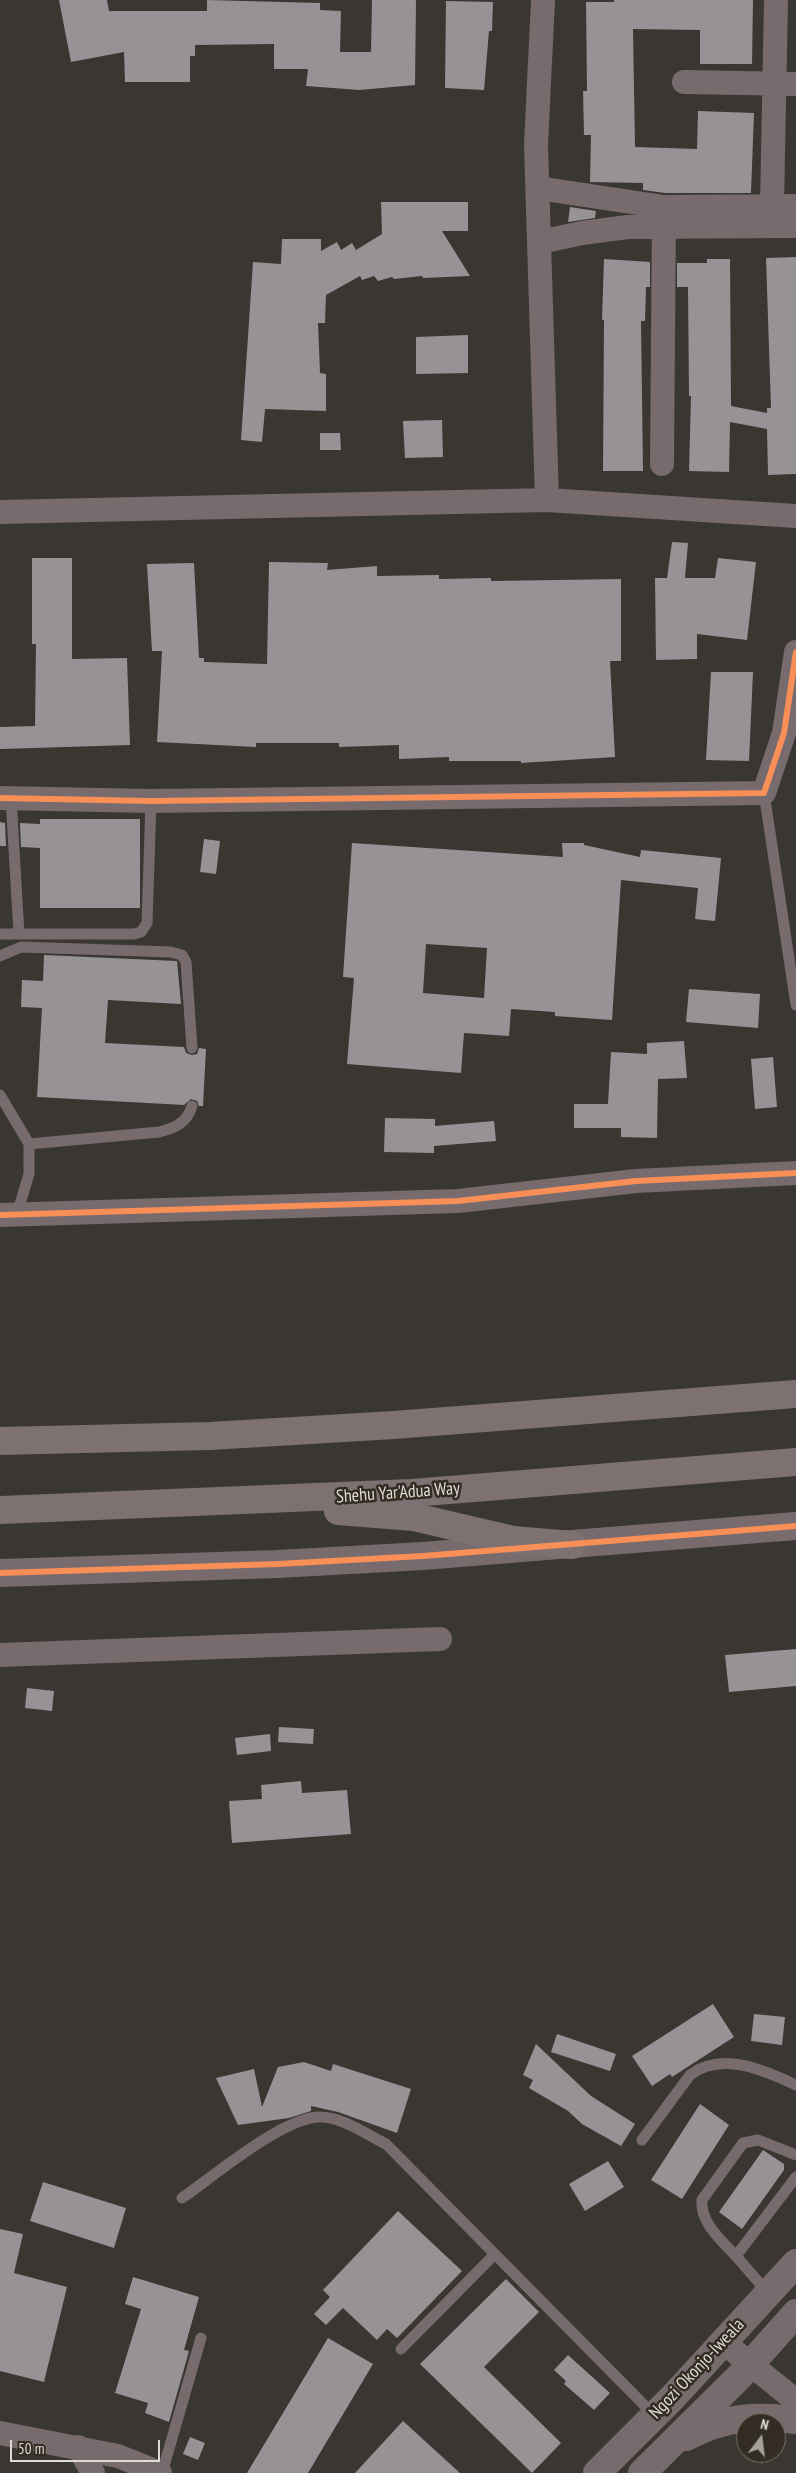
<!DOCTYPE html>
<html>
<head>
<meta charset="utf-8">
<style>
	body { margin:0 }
	#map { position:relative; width:796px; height:2473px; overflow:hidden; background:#3a3631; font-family:"PT Sans Narrow",sans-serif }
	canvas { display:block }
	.north { position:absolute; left:736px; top:2413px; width:50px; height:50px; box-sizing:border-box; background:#332c23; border:1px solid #78726a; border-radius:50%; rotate:15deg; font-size:14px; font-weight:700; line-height:20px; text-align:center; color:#dfdbd5 }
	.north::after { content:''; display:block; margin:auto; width:18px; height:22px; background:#a5a19c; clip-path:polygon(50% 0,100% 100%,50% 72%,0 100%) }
	.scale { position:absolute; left:10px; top:2440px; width:150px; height:22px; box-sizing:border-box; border:2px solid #dfdbd5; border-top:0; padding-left:6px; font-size:15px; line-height:18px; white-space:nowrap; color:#dfdbd5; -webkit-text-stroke:4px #332c23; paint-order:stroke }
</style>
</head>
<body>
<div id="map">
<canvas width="796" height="2473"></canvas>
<div class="north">N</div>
<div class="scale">50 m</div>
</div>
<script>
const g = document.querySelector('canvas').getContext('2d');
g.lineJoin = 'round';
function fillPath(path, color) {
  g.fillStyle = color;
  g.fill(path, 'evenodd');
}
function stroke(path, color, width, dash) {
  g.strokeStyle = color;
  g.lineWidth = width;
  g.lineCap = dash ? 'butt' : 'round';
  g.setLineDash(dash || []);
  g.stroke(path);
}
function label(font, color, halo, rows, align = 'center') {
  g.font = font + ' "PT Sans Narrow",sans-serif';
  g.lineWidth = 5;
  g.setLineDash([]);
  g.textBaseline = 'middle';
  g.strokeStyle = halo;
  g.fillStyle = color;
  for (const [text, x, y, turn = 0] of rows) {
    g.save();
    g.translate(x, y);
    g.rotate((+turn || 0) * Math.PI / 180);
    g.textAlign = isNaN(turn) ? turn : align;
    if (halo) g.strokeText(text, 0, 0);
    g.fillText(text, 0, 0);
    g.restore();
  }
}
fillPath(new Path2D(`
	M59,0H107L109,11H207V0L320,3V10L341,11L340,52H371L372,0H416L415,85L359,90L306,86L308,69H274V44L195,45V56H190V82H125L124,52L71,62Z
	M614,0H753L752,64H700V30L633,29L635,147L697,149L698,111L754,113L751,193H665L643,190V183L590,182L591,135H584L583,91H587L586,2H614Z
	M446,1L493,2L492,31H489L484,90L445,88Z
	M381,202H468V231H442L470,276L423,278L422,276L394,279L392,277L378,281L374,276L362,280L360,276L326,295L325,323H318L320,373L326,374V411L265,409L262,442L241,440L253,262L281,264L282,239H321V251L337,242L341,250L352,243L356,250L382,234Z
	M570,207L596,211L595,218L568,222Z
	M796,257V474L768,475L767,429L730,422L729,472L689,471L691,396H689L688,287H677V263H707V259H730L731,406L767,413V408H771L766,258Z
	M604,259L650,262V287H646L645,321H641L643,471H603L604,320H602Z
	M468,335V373L416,374V337Z
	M442,420L443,457L405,458L403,421Z
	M320,433H340L341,450H320Z
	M672,542L688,543L685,578H715L718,558L756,562L747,640L697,634V659L656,660L655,578H667Z
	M32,558H72V659L127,658L130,745L0,749V727L35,726L36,644H32Z
	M269,562L328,563L327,570L377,566V576L439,575V579L491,578V581L621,579V661H610L615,757L521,763V761H449V757L399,759V745L339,747V743H256V747L157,742L162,651H152L147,564L194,563L199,658H204V662L267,664Z
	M711,672H753L749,761L706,760Z
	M40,819H140V908H40V848L21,847L20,823L40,824Z
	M0,822L5,823L6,846H0Z
	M204,839L220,841L216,874L200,872Z
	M352,843L563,857L562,843H584V845L640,857L641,850L721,858L715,921L695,919L698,888L621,880L612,1020L555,1016V1012L511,1009L509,1036L464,1033L461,1073L347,1064L354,978L343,977ZM426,944L487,948L484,998L423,993Z
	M44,955L177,961L181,1004L108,1000L105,1043L184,1047L186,1053L192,1055L197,1054L199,1048L206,1049L203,1106H199L197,1101L191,1099L184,1105L37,1097L42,1008L21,1007L22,980L43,981Z
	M689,989L760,994L758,1028L686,1022Z
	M684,1041L687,1078L658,1079L657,1138L621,1137V1128H574V1104H608L611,1052L647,1054V1043Z
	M773,1057L777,1107L755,1109L751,1059Z
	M385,1118L435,1119V1126L494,1121L496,1141L434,1146V1153L384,1152Z
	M796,1649V1686L729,1692L725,1655Z
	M27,1688L54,1691L52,1711L25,1708Z
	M279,1727L314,1729L313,1744L278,1742Z
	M270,1734L271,1751L237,1755L235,1738Z
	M301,1781L302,1793L347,1790L351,1834L232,1843L229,1801L262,1799L261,1785Z
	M713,2004L734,2037L672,2077L670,2074L652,2086L632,2056Z
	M754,2014L785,2017L782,2045L751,2041Z
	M557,2034L616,2054L610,2071L551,2052Z
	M536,2044L591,2096L635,2124L621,2146L582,2124L568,2111L529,2088L533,2080L523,2075Z
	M304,2062L331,2071L333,2064L411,2089L397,2133L338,2112L311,2106V2111L289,2118L238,2125L216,2078L254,2069L262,2107L278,2067Z
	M700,2104L729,2125L682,2199L651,2180Z
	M763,2150L784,2164V2170L742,2229L719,2212Z
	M608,2161L624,2187L585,2211L569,2184Z
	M43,2182L126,2208L114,2248L30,2221Z
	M398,2211L462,2271L397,2338L387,2329L377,2340L343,2308L326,2325L314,2314L330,2297L323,2290Z
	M0,2229L23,2234L14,2273L67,2287L44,2382L0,2371Z
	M133,2277L199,2297L184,2350L189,2351L169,2422L145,2413L148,2403L115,2393L141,2309L125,2304Z
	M506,2279L539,2312L484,2367L561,2443L532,2473L420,2364Z
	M328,2338L373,2364L308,2473H247Z
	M568,2355L610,2393L594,2410L564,2384L566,2381L554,2370Z
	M403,2421L460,2473H355Z
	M190,2437L205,2443L198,2460L183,2454Z`), '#979296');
stroke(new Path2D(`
	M764,793L796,1005
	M11,798L19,934
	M0,934H134L141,932L147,923L151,801
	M0,956L21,947L171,952L182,955L186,962L192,1048
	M0,1095L29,1144V1174L17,1214
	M29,1144L159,1132C175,1128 187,1123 192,1106
	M642,2140L690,2075C722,2051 764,2070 796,2085
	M182,2198C214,2176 281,2119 318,2117C341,2116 366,2134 386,2144L654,2415
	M736,2256C722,2241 700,2223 702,2200L743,2143L758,2140L796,2155
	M768,2293L736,2256L796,2177
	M401,2349L494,2255
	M162,2473L201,2338`), '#776b6d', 11);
stroke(new Path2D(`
	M543,0L536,145L547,500
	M684,82L796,84
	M538,188L664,207L796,206
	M772,205L776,0
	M540,242L582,233L628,227L796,226
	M662,464L664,211
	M0,512L547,500L796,516
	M0,798L151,801L764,793L784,733L796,652
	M0,1215L458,1201L636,1181L796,1173
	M0,1655L440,1639
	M723,2342L796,2401
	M0,2433L118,2456L160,2473
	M78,2447L93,2473`), '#776b6d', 24);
stroke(new Path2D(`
	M0,1573L278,1564L423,1556L796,1526
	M686,2437C724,2417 754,2415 796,2420
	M597,2473L673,2397L796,2263
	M642,2473L739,2377L796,2313`), '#776b6d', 28);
stroke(new Path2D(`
	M0,1441L210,1436L394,1425L796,1394
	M0,1510L412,1493L796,1462
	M338,1511L414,1517L513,1540L572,1545`), '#7d7172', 28);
stroke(new Path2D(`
	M0,798L151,801L764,793L784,733L796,652
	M0,1215L458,1201L636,1181L796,1173
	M0,1573L278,1564L423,1556L796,1526`), '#f78f57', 6);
label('18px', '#dfdbd5', '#332c23', [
	["Shehu Yar'Adua Way",398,1493,-4],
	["Ngozi Okonjo-Iweala",697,2369,-47]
]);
</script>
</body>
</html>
